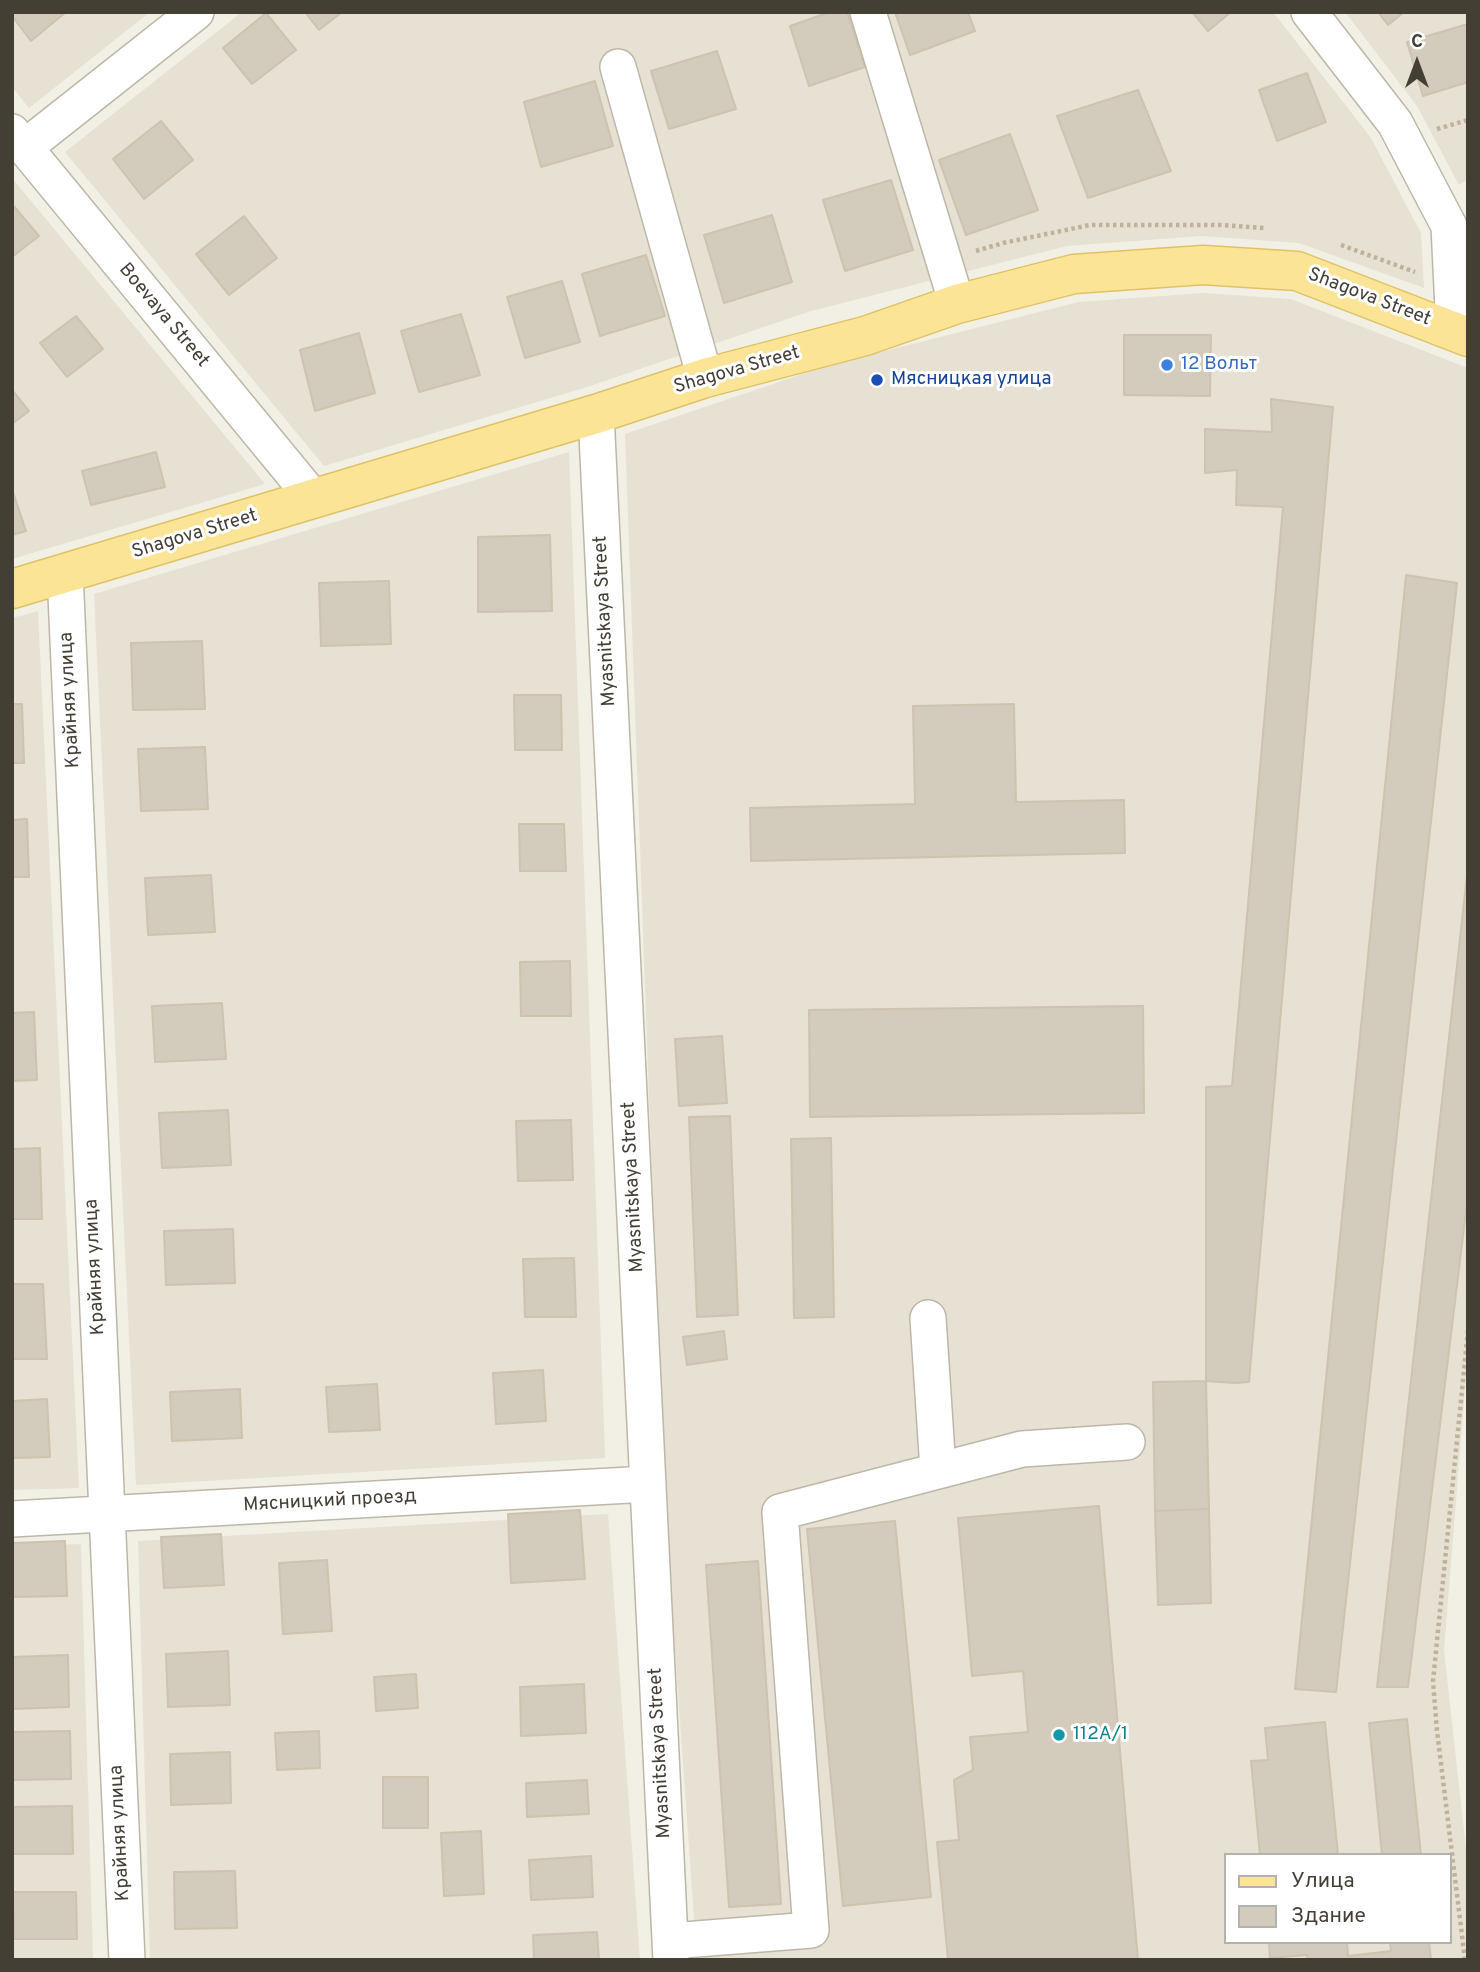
<!DOCTYPE html>
<html>
<head>
<meta charset="utf-8">
<style>
	body { margin:0 }
	#map { position:relative; width:1480px; height:1972px; overflow:hidden; background:#f2efe5; font-family:Overpass,sans-serif }
	canvas { display:block }
	.frame { position:absolute; inset:0; border:14px solid #443f35; pointer-events:none }
	.legend { position:absolute; left:1224px; top:1853px; width:228px; height:91px; box-sizing:border-box; background:#fff; border:2px solid #b4b2ae; margin:0; padding:9px 12px; list-style:none; font-size:21px; color:#443f35 }
	.legend li { display:flex; align-items:center; gap:14px; height:35px }
	.legend b { width:35px; border:2px solid #b4b2ae }
	.north { position:absolute; left:1382px; top:28px; width:70px; height:70px; -webkit-text-stroke:5px #fff; paint-order:stroke; rotate:0deg; font-size:19px; font-weight:700; line-height:28px; text-align:center; color:#443f35 }
	.north::after { content:''; display:block; margin:auto; width:24px; height:32px; background:#443f35; clip-path:polygon(50% 0,100% 100%,50% 72%,0 100%) }
</style>
</head>
<body>
<div id="map">
<canvas width="1480" height="1972"></canvas>
<div class="frame"></div>
<ul class="legend">
<li><b style="height:9px;background:#fbe495"></b>Улица</li>
<li><b style="height:19px;background:#d3cbbb"></b>Здание</li>
</ul>
<div class="north">С</div>
</div>
<script>
const g = document.querySelector('canvas').getContext('2d');
g.lineJoin = 'round';
function fillPath(path, color) {
  g.fillStyle = color;
  g.fill(path, 'evenodd');
}
function stroke(path, color, width, dash) {
  g.strokeStyle = color;
  g.lineWidth = width;
  g.lineCap = dash ? 'butt' : 'round';
  g.setLineDash(dash || []);
  g.stroke(path);
}
function label(font, color, halo, rows, align = 'center') {
  g.font = font + ' Overpass,sans-serif';
  g.lineWidth = 6;
  g.setLineDash([]);
  g.textBaseline = 'middle';
  g.strokeStyle = halo;
  g.fillStyle = color;
  for (const [text, x, y, turn = 0] of rows) {
    g.save();
    g.translate(x, y);
    g.rotate((+turn || 0) * Math.PI / 180);
    g.textAlign = isNaN(turn) ? turn : align;
    if (halo) g.strokeText(text, 0, 0);
    g.fillText(text, 0, 0);
    g.restore();
  }
}
fillPath(new Path2D(`
	M12,12H150L29,108L12,87Z
	M242,12H1273L1371,138L1421,233L1424,288L1299,243L1201,236L1067,246L811,311L587,387L324,466L65,152Z
	M1345,12H1468V179L1459,185L1417,106Z
	M12,178L265,484L12,559Z
	M1203,293L1291,299L1468,368V1353L1444,1650L1468,1867V1960H697L663,1483L625,434L829,365L1079,302ZM1226,1855H1450V1942H1226Z
	M569,452L605,1458L136,1485L94,594Z
	M38,611L79,1488L12,1490V618Z
	M608,1514L640,1960H150L138,1541Z
	M81,1544L93,1960H12V1547Z`), '#e6e1d3');
const building = new Path2D(`
	M12,12H66L31,41L12,16Z
	M305,12H342L319,30Z
	M830,12H847L865,67L809,86L790,26Z
	M895,12H968L975,31L910,55Z
	M1192,12H1231L1208,31Z
	M1378,12H1404L1388,25Z
	M266,13L296,50L252,84L223,48Z
	M1468,24V82L1423,96L1407,42Z
	M717,51L736,109L669,129L651,71Z
	M1307,73L1326,122L1277,141L1259,90Z
	M595,81L613,146L541,167L524,102Z
	M1138,90L1171,171L1088,198L1057,116Z
	M161,121L193,160L144,199L113,159Z
	M1010,134L1038,210L966,235L939,160Z
	M891,180L913,250L845,271L823,200Z
	M12,204L39,236L12,257Z
	M772,215L792,282L724,303L704,235Z
	M244,216L277,258L229,295L196,254Z
	M646,255L665,316L600,336L582,274Z
	M562,281L580,342L525,358L507,297Z
	M461,314L480,375L419,392L401,331Z
	M76,316L103,349L67,377L40,343Z
	M359,333L375,393L315,411L300,350Z
	M1124,335H1211L1210,396L1124,395Z
	M12,390L29,411L12,424Z
	M1271,399L1333,407L1249,1382L1235,1383L1206,1381V1087L1232,1086L1283,507L1236,505L1237,470L1205,473V429L1272,432Z
	M156,452L165,487L91,505L82,471Z
	M12,489L26,531L12,535Z
	M550,535L552,611L478,612V537Z
	M1406,575L1457,583L1336,1692L1295,1689Z
	M389,581L391,644L321,646L319,583Z
	M202,641L205,709L133,710L131,643Z
	M514,695H561L562,750H515Z
	M12,704H22L24,763H12Z
	M1014,704L1016,802L1124,800L1125,853L751,861L750,808L915,804L913,706Z
	M205,747L208,809L141,811L138,749Z
	M27,819L29,877H12V820Z
	M519,824H564L566,871H520Z
	M1468,866V1195L1408,1687H1377Z
	M211,875L215,932L148,935L145,878Z
	M570,961L571,1016H521L520,962Z
	M222,1003L226,1059L155,1062L152,1006Z
	M1143,1006L1144,1113L810,1117L809,1010Z
	M34,1012L37,1080L12,1081V1013Z
	M722,1036L727,1103L679,1106L675,1039Z
	M228,1110L231,1165L162,1168L159,1113Z
	M730,1116L738,1315L697,1317L689,1117Z
	M571,1120L573,1180L518,1181L516,1121Z
	M831,1138L834,1317L794,1318L791,1139Z
	M40,1148L42,1219H12V1149Z
	M233,1229L235,1283L166,1285L164,1231Z
	M574,1258L576,1317H525L523,1259Z
	M12,1284H43L47,1359H12Z
	M724,1331L727,1359L687,1365L683,1337Z
	M543,1370L546,1421L496,1424L493,1373Z
	M1206,1381L1209,1509L1155,1511L1153,1382Z
	M377,1384L380,1430L329,1432L326,1387Z
	M240,1389L242,1438L172,1441L170,1392Z
	M47,1399L50,1457L12,1458V1401Z
	M1099,1506L1138,1960H948L937,1842L959,1840L954,1780L973,1770L970,1737L1028,1732L1023,1671L972,1676L958,1518Z
	M1209,1509L1211,1603L1158,1605L1155,1511Z
	M580,1510L585,1579L511,1583L508,1514Z
	M895,1521L931,1897L843,1906L807,1529Z
	M221,1534L224,1585L164,1588L161,1537Z
	M65,1541L67,1596L12,1597V1543Z
	M327,1560L332,1631L283,1634L279,1563Z
	M758,1561L781,1904L729,1907L706,1565Z
	M228,1651L230,1705L168,1707L166,1654Z
	M68,1655L69,1707L12,1709V1657Z
	M416,1674L418,1708L376,1711L374,1677Z
	M584,1684L586,1733L521,1736L520,1687Z
	M1407,1719L1421,1855H1382L1369,1723Z
	M1325,1722L1338,1855H1260L1251,1761L1268,1760L1265,1728Z
	M70,1731L71,1779L12,1780V1732Z
	M319,1731L320,1768L277,1770L275,1733Z
	M230,1752L231,1803L171,1805L170,1754Z
	M383,1777H428V1828H383Z
	M587,1780L589,1814L527,1817L526,1783Z
	M72,1806L73,1854H12V1807Z
	M481,1831L484,1894L444,1896L441,1833Z
	M591,1856L593,1897L531,1900L529,1860Z
	M235,1871L237,1928L175,1929L174,1872Z
	M13,1892H76L77,1939H14Z
	M597,1932L599,1960H534L533,1935Z
	M1269,1942H1347L1348,1956L1391,1951L1390,1942H1429L1431,1960H1308L1307,1955L1270,1958Z`);
fillPath(building, '#d3cbbb');
stroke(building, '#cdc3ae', 2);
const minor = new Path2D(`
	M868,12L957,304
	M1309,12L1395,123L1449,226L1454,330
	M618,67L705,378
	M12,132L314,499
	M24,148L196,12
	M596,414L671,1960
	M65,573L127,1960
	M928,1318L938,1470
	M12,1519L648,1484
	M671,1941L811,1930L780,1512L1022,1449L1127,1442`);
const major = new Path2D(`
	M12,589L596,414L705,378L865,336L957,304L1074,274L1203,265L1297,271L1468,337`);
stroke(minor, '#bdb7a8', 38);
stroke(major, '#dfc265', 41);
stroke(new Path2D(`
	M1437,129L1468,120
	M1341,245L1415,272
	M976,251L1003,243L1090,225H1220L1265,228
	M1465,1960L1437,1731L1433,1681L1468,1330`), '#beb39a', 4.5, [3.5, 3.5]);
stroke(minor, '#fff', 35);
stroke(major, '#fbe495', 38);
for (const [x, y, r, color] of [
	[1167,365,7,"#3f7fe0"],
	[877,380,7,"#1a4fb4"],
	[1059,1735,7,"#0f9aa8"]
]) {
  const dot = new Path2D();
  dot.arc(x, y, r, 0, 2 * Math.PI);
  g.fillStyle = color;
  g.fill(dot);
  stroke(dot, '#fff', 2.5);
}
label('19px', '#443f35', '#fff', [
	["Shagova Street",1369,298,21],
	["Boevaya Street",163,316,50],
	["Shagova Street",737,371,-16],
	["Shagova Street",195,535,-17],
	["Myasnitskaya Street",606,621,-93],
	["Крайняя улица",71,700,-93],
	["Myasnitskaya Street",634,1187,-93],
	["Крайняя улица",96,1267,-93],
	["Мясницкий проезд",330,1502,-3],
	["Myasnitskaya Street",661,1753,-93],
	["Крайняя улица",121,1833,-93]
]);
label('19px', '#366cbe', '#fff', [
	["12 Вольт",1181,365]
], 'left');
label('19px', '#164399', '#fff', [
	["Мясницкая улица",891,380]
], 'left');
label('19px', '#0d838f', '#fff', [
	["112А/1",1073,1735]
], 'left');
</script>
</body>
</html>
